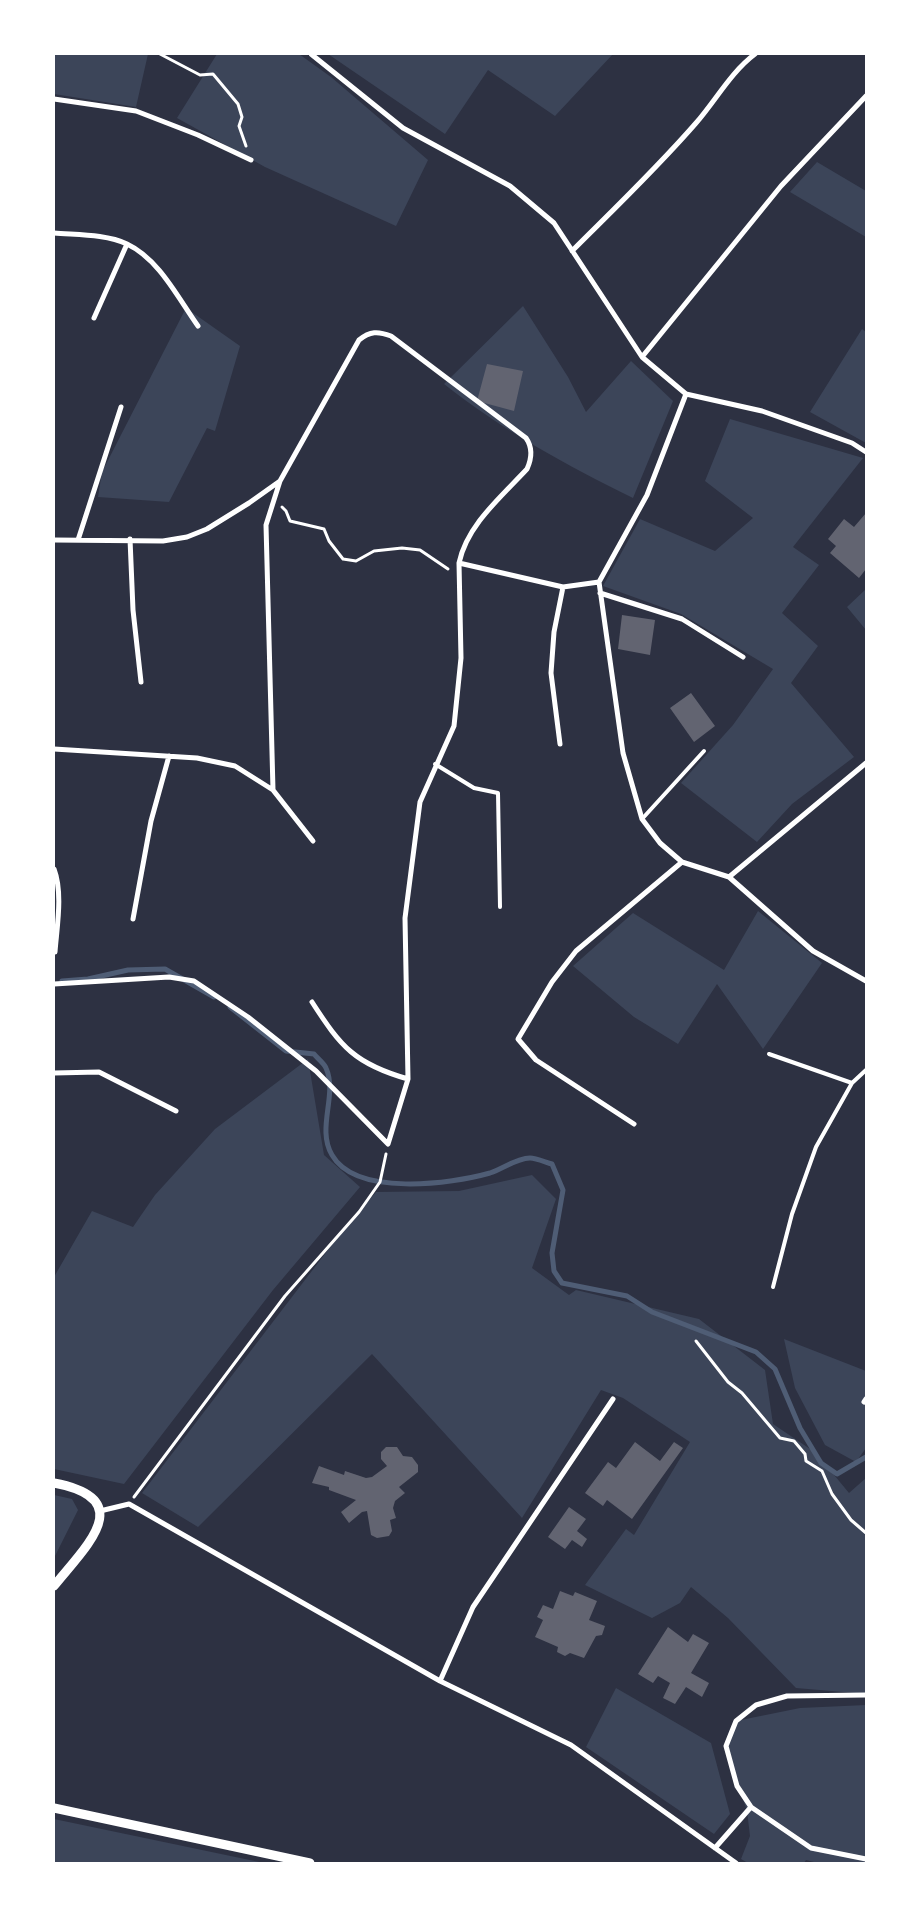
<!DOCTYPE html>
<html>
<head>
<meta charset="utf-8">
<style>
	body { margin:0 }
	#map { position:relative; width:920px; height:1917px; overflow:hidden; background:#2d3142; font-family:"Fira Sans",sans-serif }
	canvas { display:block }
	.frame { position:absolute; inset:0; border:55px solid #fff; pointer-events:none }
</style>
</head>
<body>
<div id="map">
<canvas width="920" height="1917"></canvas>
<div class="frame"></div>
</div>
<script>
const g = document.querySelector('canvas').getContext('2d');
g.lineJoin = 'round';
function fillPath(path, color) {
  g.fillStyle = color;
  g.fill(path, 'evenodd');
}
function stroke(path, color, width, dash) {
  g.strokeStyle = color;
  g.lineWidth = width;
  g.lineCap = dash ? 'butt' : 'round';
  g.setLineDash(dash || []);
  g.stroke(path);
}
fillPath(new Path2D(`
	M54,54H148L136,107L54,94Z
	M217,54H299L331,77L428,160L396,226L265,167L177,118Z
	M328,54H613L555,116L488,70L445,134Z
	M817,162L866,191V237L790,192Z
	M523,306L568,377L586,412L631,361L673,401L633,498C566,465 502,430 444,384Z
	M186,308L240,346L215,431L207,428L169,502L98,497L102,472Z
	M862,329L866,332V443L810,412Z
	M730,419L863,458L793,547L819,565L782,613L818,646L791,683L854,757L792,804L757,842L681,783L733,725L773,669L681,614L603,586L640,519L715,551L753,518L705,481Z
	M866,589V630L847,607Z
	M758,911L822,963L763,1049L717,984L678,1044L634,1017L573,966L633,913L724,970Z
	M308,1059L324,1155L360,1187L273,1290L124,1484L54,1469V1277L92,1211L133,1227L155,1195L215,1129Z
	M532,1175L556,1199L532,1268L569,1295L576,1290L699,1319L765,1370L773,1424L816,1453L849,1493L866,1478V1694L796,1688L728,1618L691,1587L680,1603L652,1618L585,1585L626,1529L634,1535L690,1442L623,1398L601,1390L522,1518L372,1354L198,1527L142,1493L334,1242L376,1192L459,1191Z
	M784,1339L866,1371V1448L856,1462L825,1445L795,1388Z
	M54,1495L72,1499L78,1510L54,1558Z
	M616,1688L711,1743L730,1814L714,1834L586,1747Z
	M866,1705V1863H818L806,1860L804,1863H748L741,1859L750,1836L747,1811L725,1746L736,1721L800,1708Z
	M54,1819L264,1863H54Z`), '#3c4559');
stroke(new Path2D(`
	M62,981L88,979L128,970L165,969L214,997
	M230,1007L286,1051L314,1054C317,1058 324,1063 326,1068C338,1095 316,1128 332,1155C356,1197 451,1184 490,1173C502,1169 517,1158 530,1158C536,1158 545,1162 552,1164L563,1190L552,1253L554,1271L562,1283L627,1296L652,1312L756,1352L775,1369L800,1428L821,1463L837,1474L866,1457`), '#4f5d75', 5);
fillPath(new Path2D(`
	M487,364L523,371L514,411L477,401Z
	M866,513V569L859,578L830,553L836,546L828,539L844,519L854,527Z
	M622,615L655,620L650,655L618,649Z
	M691,693L715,726L694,742L670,708Z
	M635,1442L660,1461L674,1442L683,1448L632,1519L607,1500L603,1506L585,1493L608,1462L616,1468Z
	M386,1447H397L403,1456L412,1457L418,1465V1472L399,1487L405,1493L395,1501L393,1508L396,1518L390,1520L392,1531L389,1536L377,1538L371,1535L367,1511L362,1512L349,1523L341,1512L356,1500L329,1490V1487L312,1483L319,1466L344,1475L345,1471L366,1478L372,1477L387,1466L381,1459V1452Z
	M569,1507L586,1519L577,1531L587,1539L582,1547L572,1540L565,1549L548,1537Z
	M560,1591L573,1596L575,1592L597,1601L589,1620L605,1626L602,1635L596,1636L584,1658L570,1653L565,1656L557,1652L558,1647L535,1637L543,1620L537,1617L543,1605L553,1609Z
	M668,1627L688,1642L693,1634L709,1643L691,1673L709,1683L702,1697L686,1687L675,1704L663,1698L670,1683L658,1676L653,1683L638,1674Z`), '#626471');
stroke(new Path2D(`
	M160,54L200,75L213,74L238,104L242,117L239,126L246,146
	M282,507L286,511L290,521L324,529L329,541L343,559L356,561L374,551L402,548L420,550L448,569
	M696,1341L728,1382L742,1393L780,1438L794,1441L805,1454L806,1461L822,1471L832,1494L851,1520L866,1533
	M134,1497L285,1296L359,1212L380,1182L386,1154`), '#fff', 3);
stroke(new Path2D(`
	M435,764L474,788L498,793L500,907
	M642,819L704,751
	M769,1054L852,1083L866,1070
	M773,1287L792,1214L816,1147L852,1083`), '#fff', 4);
stroke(new Path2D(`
	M311,54L403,128L510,186L554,223L642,357L686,394L762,411L852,443L866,452
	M54,99L136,111L198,135L251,160
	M54,233C76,235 106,234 127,244C159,259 178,298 198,326
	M572,251C614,209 657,168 696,123C716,100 731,72 755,54
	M94,318L127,244
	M642,357L781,186L866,96
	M686,394L647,495L599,582L623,753L642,819L660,843L682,862L729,877L813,951L866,981
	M280,481L266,525L273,790L313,841
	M130,539L133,610L141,682
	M54,540L163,541L187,537L207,529L249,503L280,481L359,340C370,331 378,331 391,336L526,438C533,448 532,458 527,469C501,497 467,525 459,563
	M78,540L121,407
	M600,593L682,619L743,657
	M560,744L551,673L554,632L563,587
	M54,749L197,758L235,766L273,790
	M54,869C63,893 57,926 55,952
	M729,877L866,763
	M133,919L151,821L169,756
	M54,984L169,977L194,981L248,1017L316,1071L388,1144L408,1079L405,918L420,802L454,726L461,658L459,563L563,587L599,582
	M312,1002C341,1047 355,1064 408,1079
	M54,1073L99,1072L176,1111
	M634,1124L536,1060L518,1039L552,982L576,951L682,862
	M864,1402L866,1399
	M100,1511L129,1504L440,1681L571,1745L736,1863
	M440,1681L473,1607L613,1399
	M866,1695L787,1696L756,1705L736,1721L726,1746L737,1786L751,1807L811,1848L866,1859
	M715,1848L751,1807`), '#fff', 5);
stroke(new Path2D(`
	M54,1483C139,1499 86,1546 54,1586
	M54,1808L310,1863`), '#fff', 9);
</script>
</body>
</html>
